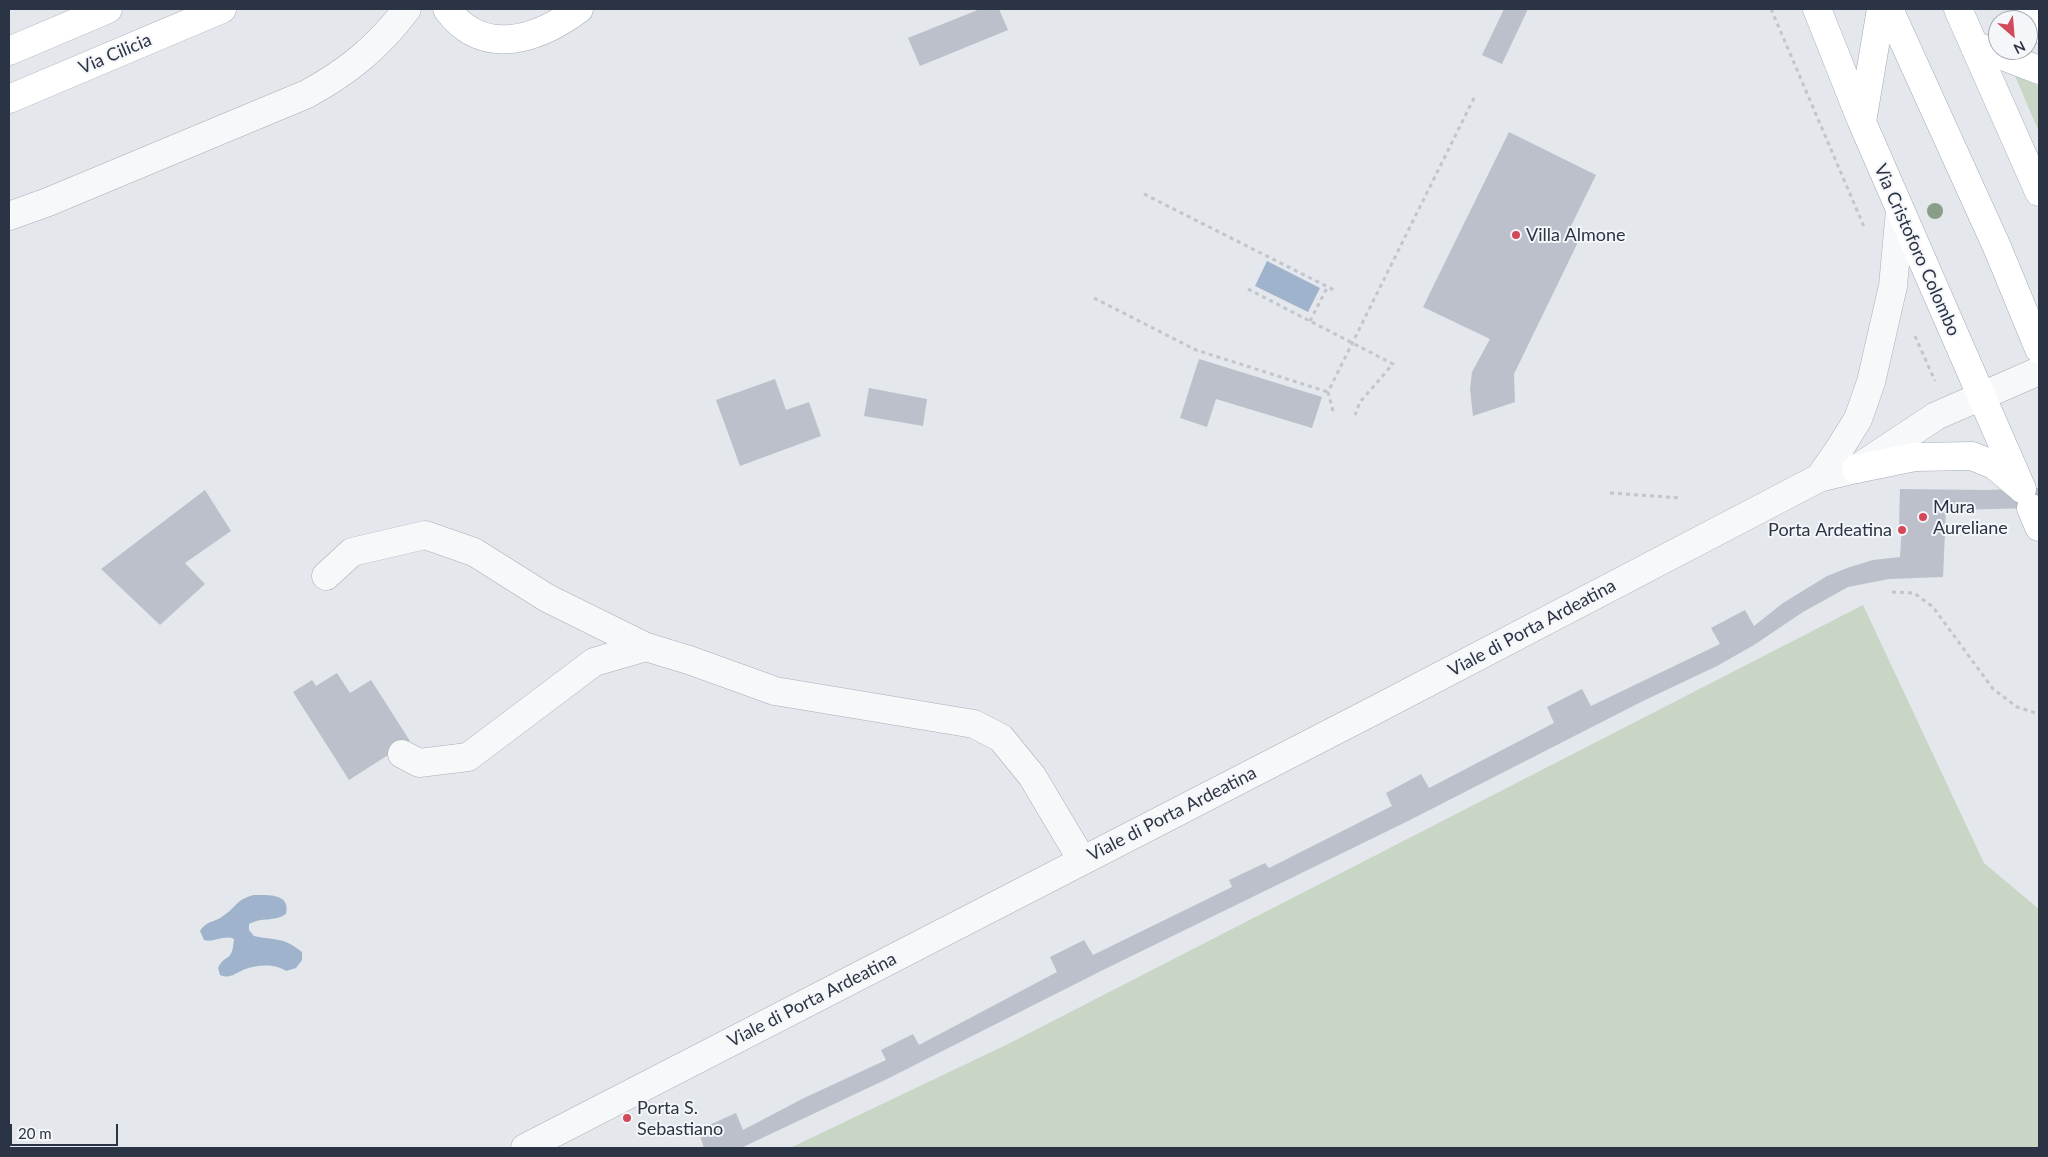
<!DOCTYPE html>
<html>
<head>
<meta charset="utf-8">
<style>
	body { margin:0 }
	#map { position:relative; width:2048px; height:1157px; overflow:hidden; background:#e4e7ec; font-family:Lato,sans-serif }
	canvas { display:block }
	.frame { position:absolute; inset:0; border:10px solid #2b3445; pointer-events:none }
	.north { position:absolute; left:1988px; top:10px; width:50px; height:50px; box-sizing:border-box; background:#f4f6f9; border:1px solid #a4a8b1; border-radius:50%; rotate:153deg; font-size:14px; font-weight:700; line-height:20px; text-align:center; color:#2b3445 }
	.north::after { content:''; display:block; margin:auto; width:18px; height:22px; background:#d1495b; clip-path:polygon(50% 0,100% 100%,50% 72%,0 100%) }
	.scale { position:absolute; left:10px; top:1124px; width:108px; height:22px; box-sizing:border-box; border:2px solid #2b3445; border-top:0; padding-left:6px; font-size:15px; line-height:18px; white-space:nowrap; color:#2b3445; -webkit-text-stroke:4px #f4f6f9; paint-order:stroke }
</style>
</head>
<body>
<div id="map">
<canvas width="2048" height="1157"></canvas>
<div class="frame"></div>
<div class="north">N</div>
<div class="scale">20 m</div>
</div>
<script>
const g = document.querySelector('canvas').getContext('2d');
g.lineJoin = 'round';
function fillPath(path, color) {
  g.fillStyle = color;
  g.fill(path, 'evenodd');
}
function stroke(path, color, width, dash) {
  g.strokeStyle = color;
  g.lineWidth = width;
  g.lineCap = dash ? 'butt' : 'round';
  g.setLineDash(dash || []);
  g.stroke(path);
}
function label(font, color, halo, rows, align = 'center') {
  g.font = font + ' Lato,sans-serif';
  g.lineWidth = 4;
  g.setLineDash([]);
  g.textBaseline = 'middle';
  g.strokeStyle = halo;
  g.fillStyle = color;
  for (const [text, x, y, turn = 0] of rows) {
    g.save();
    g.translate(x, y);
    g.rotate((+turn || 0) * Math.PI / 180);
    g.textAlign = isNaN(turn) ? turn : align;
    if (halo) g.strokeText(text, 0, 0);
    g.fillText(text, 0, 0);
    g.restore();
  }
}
fillPath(new Path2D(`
	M2015,76L2037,85L2039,89V132Z
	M1863,605L1984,863L2039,909V1148H790L1010,1043Z`), '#c9d6c5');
fillPath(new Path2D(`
	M1267,261L1320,288L1308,312L1255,286Z
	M253,895C268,895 291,893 286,914C275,922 261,917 249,924V930L254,936C276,941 282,936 302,952V960L296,968L286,971C274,963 256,965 243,970C234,974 230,979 220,975L218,968C226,952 232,964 234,939C224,934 214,943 204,940L200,931C207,920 214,923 223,916C237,907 234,901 253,895Z`), '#9fb4cc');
fillPath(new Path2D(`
	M980,9H999L1008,30L920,66L908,38Z
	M1504,9H1528L1502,64L1482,55Z
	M1509,132L1596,175L1568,232L1580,238L1514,374L1515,402L1473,416L1470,389L1472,372L1490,339L1423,307Z
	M1199,359L1322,397L1312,428L1216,399L1207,427L1180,418Z
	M775,379L786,410L809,402L821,436L740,466L716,400Z
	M869,388L927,399L923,426L864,416Z
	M2039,488V508L1946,510L1943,577L1889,579L1848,587L1803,612L1754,645L1717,666L1643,701L1406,822L1105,969L887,1079L741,1148H704L698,1130L736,1113L743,1130L804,1098L886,1060L881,1050L913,1034L919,1045L1057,972L1050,957L1084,940L1093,955L1232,887L1229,880L1265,863L1269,868L1392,806L1386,793L1421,774L1429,788L1554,723L1547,707L1582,689L1591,706L1720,644L1711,628L1745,610L1754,626L1783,603L1827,576L1850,567L1873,560L1900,557L1902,525H1899L1900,489L1987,490Z
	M205,490L231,531L185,563L205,584L160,625L101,569Z
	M337,673L350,693L371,680L410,741L349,780L293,692L312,680L316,686Z`), '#bbc0ca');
const minor = new Path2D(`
	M9,216L48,202L307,94C349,71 378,47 407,9
	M1819,478L1840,448L1858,419L1871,382L1893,286L1900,210
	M326,576L352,552L425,535L474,552L547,598L646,647
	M402,754L419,763L468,757L594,662L646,647L689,660L775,691L974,724L1001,738L1032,776L1082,860
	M525,1148L1379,708L1819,478L1856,469L1936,416L2039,371`);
const major = new Path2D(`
	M447,9C483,58 537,40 579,9
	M1817,9L1862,122L2022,489
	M1889,9L1997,247L2039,349
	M1958,9L2039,192
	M2030,9L2039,29
	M1974,45L2039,70
	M9,51L108,9
	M9,99L222,9
	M1862,122L1881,9
	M1856,469L1915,457L1972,456L1994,465L2019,486
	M2031,508L2039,527`);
stroke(minor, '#a9aeb7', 29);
stroke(major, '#a3abb8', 29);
stroke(new Path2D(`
	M1771,9L1865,229
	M1144,194L1336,291
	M1248,289L1393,364L1360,402L1355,415
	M1094,298L1196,350L1328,392
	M1310,321L1328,286
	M1915,336L1935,381
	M1333,411L1328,392L1475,96
	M1610,493L1682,498
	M1892,592L1914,593L1933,607L1993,689L2017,707L2039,714`), '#c2c5cb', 3, [4, 4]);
stroke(minor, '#f7f8fa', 28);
stroke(major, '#fff', 28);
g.fillStyle = '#899d89';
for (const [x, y] of [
	[1935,211]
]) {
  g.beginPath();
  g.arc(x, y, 8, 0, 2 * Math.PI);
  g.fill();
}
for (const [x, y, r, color] of [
	[1516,235,5,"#d1495b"],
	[1923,517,5,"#d1495b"],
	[1902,530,5,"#d1495b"],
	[627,1118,5,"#d1495b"]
]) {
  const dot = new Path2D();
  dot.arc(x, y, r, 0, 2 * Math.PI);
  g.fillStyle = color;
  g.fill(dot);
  stroke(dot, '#f4f6f9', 2);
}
label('18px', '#2b3445', '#f4f6f9', [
	["Via Cilicia",115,54,-23],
	["Via Cristoforo Colombo",1917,250,66],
	["Viale di Porta Ardeatina",1532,628,-28],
	["Viale di Porta Ardeatina",1172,814,-27],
	["Viale di Porta Ardeatina",812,1000,-27]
]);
label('18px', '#2b3445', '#f4f6f9', [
	["Villa Almone",1526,235],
	["Mura",1933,507],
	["Aureliane",1933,528],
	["Porta Ardeatina",1892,530,"right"],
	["Porta S.",637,1108],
	["Sebastiano",637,1129]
], 'left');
</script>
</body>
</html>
